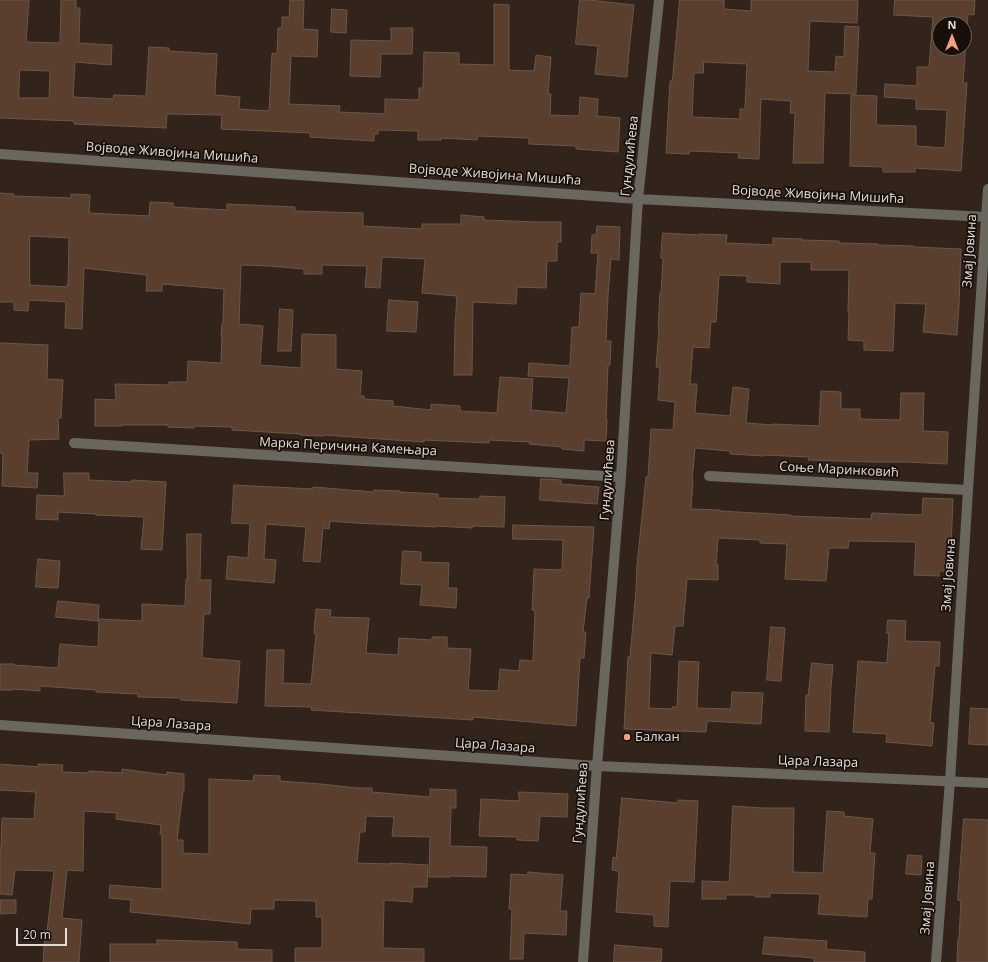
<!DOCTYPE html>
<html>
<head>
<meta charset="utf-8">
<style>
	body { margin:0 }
	#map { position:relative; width:988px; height:962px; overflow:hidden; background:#33241b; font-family:"Open Sans",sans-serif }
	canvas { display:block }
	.north { position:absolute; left:932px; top:16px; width:40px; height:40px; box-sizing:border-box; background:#160f0b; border:1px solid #69615c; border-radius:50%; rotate:0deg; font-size:11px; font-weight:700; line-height:16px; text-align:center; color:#e5dbd5 }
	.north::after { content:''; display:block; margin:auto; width:14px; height:18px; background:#f39f84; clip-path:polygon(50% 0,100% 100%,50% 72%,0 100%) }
	.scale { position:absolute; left:16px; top:928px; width:51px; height:18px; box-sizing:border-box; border:2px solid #e5dbd5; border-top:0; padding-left:5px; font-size:12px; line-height:14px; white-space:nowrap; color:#e5dbd5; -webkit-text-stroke:3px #160f0b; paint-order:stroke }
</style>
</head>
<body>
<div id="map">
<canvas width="988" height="962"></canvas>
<div class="north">N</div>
<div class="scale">20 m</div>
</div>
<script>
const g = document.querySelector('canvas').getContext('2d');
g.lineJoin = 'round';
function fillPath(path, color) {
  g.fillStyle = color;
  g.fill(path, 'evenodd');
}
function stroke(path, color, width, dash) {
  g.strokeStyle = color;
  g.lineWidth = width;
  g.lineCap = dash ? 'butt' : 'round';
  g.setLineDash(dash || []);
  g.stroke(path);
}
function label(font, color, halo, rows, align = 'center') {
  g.font = font + ' "Open Sans",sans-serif';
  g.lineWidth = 3.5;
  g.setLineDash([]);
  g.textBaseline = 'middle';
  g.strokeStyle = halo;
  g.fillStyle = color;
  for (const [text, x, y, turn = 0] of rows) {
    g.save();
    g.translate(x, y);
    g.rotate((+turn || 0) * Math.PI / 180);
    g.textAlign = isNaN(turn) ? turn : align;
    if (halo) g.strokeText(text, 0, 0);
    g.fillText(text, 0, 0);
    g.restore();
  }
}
const building = new Path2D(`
	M0,0H29L26,42L60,43L61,0H76V8H80L79,43L112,45L111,65L75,62L73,97L113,99L114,95L146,96L149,47L169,48V51L217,54L215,95L240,97L239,109L269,111L272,53L277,54L278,28H282V17H289L290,0H304L303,29L318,30L317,57L291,56L289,104L340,106L339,112L385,114V99L419,100V88H423L424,52L459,53V64L494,65V4L509,5V70L534,71L536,55L551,57L548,93L551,94L550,115L579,116L580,97L598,99L597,116L620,118L618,152L576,149V146L529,144V138L478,136L477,140L441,138V140H418V131L378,130V134H374V141L310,137V133L221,129L222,115L167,114L166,128L74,124V121L0,118ZM20,70L50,71L49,98H19Z
	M580,0H590L634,5L629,51L627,77L595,74L598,46L576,44Z
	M680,0H724V9L751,11V0H858L857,23L810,21L808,71L835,72L836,56L844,57L845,26L859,27L856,94L825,93L823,163H793L795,113H790L791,101L761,99L759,159L738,158L739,153L690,151L689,154L666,153L670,81H672ZM704,62L747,64L745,109H740V119L692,117L694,73H703Z
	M895,0H975L974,15L968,14L963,83H967L961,171L915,168V172H883V167L850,166L851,95L877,96L876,125L916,126V146L945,148L947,110L916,109V99L884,97L885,84L917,86V67H929L933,17L894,15ZM940,24H964V48H940Z
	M332,9L347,10L346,33L331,32Z
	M391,28H413L412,54H381L380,77L350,76L351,40L391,41Z
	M0,193L14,194L13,196L71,198V194L90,195L89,213L149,216L150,202L173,203V207L227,210V204L295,207V211L363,213V226L422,229V224H461V215L484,217V220L538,222H561V242H557V261H547L546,288L517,287L516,304L473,302L472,375H454L455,326L457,296L422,293L425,259L382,257L380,288L365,287L367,266L322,265V274H304V269L269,266L241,265L239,324L263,326L260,365L301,368L302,334L336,335V369L362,371L360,396H364V399L393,401V406L431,410V404L460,406V411L497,413L500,377L533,379L531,410L566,413L569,378L528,376L529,363L570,366L572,327H579L581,293L595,294L598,253H591L592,235H596L597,226L620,227L619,260L611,259L608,295L606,341H611L610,365H608L606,419H607L606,441L584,440V451L562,449V447L529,444L530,442L489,440V443L424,440V442L324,435V436L300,435V434L232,430V427L194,426V428L168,427V425H122V426H95V399L116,400L115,384L169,385V382H187L188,361L221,363L222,337H221L222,323H223L224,289L162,284V291H146L147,275L84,268L82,329L65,328L66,302L29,300L28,311L14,310V302H0ZM30,236L69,238L68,285H67V287L30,285Z
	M663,233L699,235V234L727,235L726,243L773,245V238L802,239V240L839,241V243L878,244V245L914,246V247L961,249L959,305L957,335L923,332L926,304L895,303L893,351L864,350V341L848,340L849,312H848L849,270H811V262H780V284L747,282V276L719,275L716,322H711L709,348L693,347L690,384H697L695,413L730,416L733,387L749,389L746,423L773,425V424L819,426L821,391L841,392V409H860V419L900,420L901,393H924L923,431L948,432L947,464L907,462H870L808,460L809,457L764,455V456L730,454V451L695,448L692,481H693L691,509L720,510V511L791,515V516L871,519L872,513L922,515L923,498L953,499L950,571H939V576L914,575L916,542L849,541L848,548H829L826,581L785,579L787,544L760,543V540L718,538L716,565H718V580L687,579L683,626H675L672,655L651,653L649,708L672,709V707H677L679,661L699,662L697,708L731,709L732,692L763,693L761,724L707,721L706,732L624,729L628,657H630L636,590L637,565L646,477H648L651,429L673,430L675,402L658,400L660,367H656L659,329H658L660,293H661L663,258H661Z
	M389,300L418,302L416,332L387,331Z
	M280,309L293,310L291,351H278Z
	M0,343L48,345L47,379L63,380L61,418H58L59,439L29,440L27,473H38L37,488L2,486L3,453H0Z
	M64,473H89V480L131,482L132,480L166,482L162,550L141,549L144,517L96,515V514L58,512V520L36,519L37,495L64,496Z
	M541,479L561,480V484L599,487L597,504L540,500Z
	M234,485L313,489V487L374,492V490L400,491V492L438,494V498L480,499V496L505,497L504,527L473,526L472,528L436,526V527L356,523L330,521L329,529L323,528L320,562L303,561L306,527L266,524L264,559L276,560L274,583L226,579L228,556L248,558L250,524L232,523Z
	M513,525L594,527L589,598H587L583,632H586L584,658H580L576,726L473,717V720L311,710L312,707L265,706L267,650H284L283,683L311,684L316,634L314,633L316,609L331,610L330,617L369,618L366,653L398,655L399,638L432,640V637H447V648L471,649L468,690L498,691L500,669L519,671L520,660L533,661L535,611L532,610L534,569L562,570L563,540L513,539Z
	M187,534H201L200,580H211L210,614H204L202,658L240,661L237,703L181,700V698L138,697V694L96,692V690L40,686V691L13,689V690H0V664H14V665L58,668L60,644L98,647L99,619L142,621V604L185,606L186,579H187Z
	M403,551L421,552V562L449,563L448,588H457L456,608L420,605L422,585L401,584Z
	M38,559L60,561L58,588L36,587Z
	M58,601L99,605L98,621L56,617Z
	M888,620L906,621L905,641L940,642L939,666H935L930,723H934L932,746L886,742L887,734L853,732L858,661L887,663L889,633H887Z
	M771,627L785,628L781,681L767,680Z
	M812,663L833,665L831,687L829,732L805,731L806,695H808Z
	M971,708L988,709V745L969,744Z
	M0,764L38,767V764L63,765L62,772L89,773V771L122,773V769L167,775V772L184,774V791H183L177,840H183V853L209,854V779L253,781L254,775L280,776V781L321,784L357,788H372V792L430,797V789L456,790V808H451L450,846L487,847L486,877L450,876V877H429L430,837L392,836L394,817L366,816L365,832H360L357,863L390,864V863L428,865L427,887H413L412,902L384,900L383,948L424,949V962H295V948H322V917H316V901L274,900V909H251L250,924L130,912L131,900L109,898L110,885L162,889V834H160L161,825L116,819L117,813L84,811L83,871L67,870L62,918L82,920L79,962H43L45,932H47L54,871L15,870L12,895L0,894V848H1L2,818L34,819L36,792L0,790Z
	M519,792L568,794L567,817L540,816L538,841L517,840V837L479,836L481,799L519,801Z
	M622,798L678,803V800L698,801L694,882L670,881L668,927L654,926V915L616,912L619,871L612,870L613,857L616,858Z
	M733,806L763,808H794L793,872L823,873L827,811L844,812V816L873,819L870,853H875L872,899H868L867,917L818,914L820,894L770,893V897H755V895H726V899H702V881L729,882Z
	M964,819L988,820V962H957L958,938H959L961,901L958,900Z
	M908,855L922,856L921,875L906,874Z
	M528,872L563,875L560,911H567L566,935L524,933L523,959H510L512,909H509L511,874L528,875Z
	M1,900H16V913L1,914Z
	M765,937L827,941L826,949L865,952V962H814V958L763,954Z
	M157,940L237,942V949L272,950V962H110V944H157Z
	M615,945L662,949L661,962H614Z`);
fillPath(building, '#5a3e2e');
stroke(building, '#68574d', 1);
stroke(new Path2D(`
	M0,154L638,199L988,217
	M74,443L621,477
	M709,476L968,490
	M583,962L597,766L621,477L638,199L659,0
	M936,962L950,781L968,490L988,189`), '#6a675f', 10);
stroke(new Path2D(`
	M0,725L597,766L988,783`), '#6a675f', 10);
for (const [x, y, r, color] of [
	[627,737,4,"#f39f84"]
]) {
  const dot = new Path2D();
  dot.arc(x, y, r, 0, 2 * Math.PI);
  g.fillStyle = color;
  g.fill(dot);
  stroke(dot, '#160f0b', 1.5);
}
label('13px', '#e5dbd5', '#160f0b', [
	["Војводе Живојина Мишића",172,153,4],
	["Гундулићева",630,156,-84],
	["Војводе Живојина Мишића",495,175,4],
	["Војводе Живојина Мишића",818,195,3],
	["Змај Јовина",970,251,-86],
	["Марка Перичина Камењара",348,447,3],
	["Соње Маринковић",839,470,3],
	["Гундулићева",608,480,-86],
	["Змај Јовина",949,575,-86],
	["Цара Лазара",171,724,4],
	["Цара Лазара",495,746,4],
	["Цара Лазара",818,762,2],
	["Гундулићева",581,803,-86],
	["Змај Јовина",928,898,-86]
]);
label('13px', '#e5dbd5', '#160f0b', [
	["Балкан",635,737]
], 'left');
</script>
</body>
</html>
